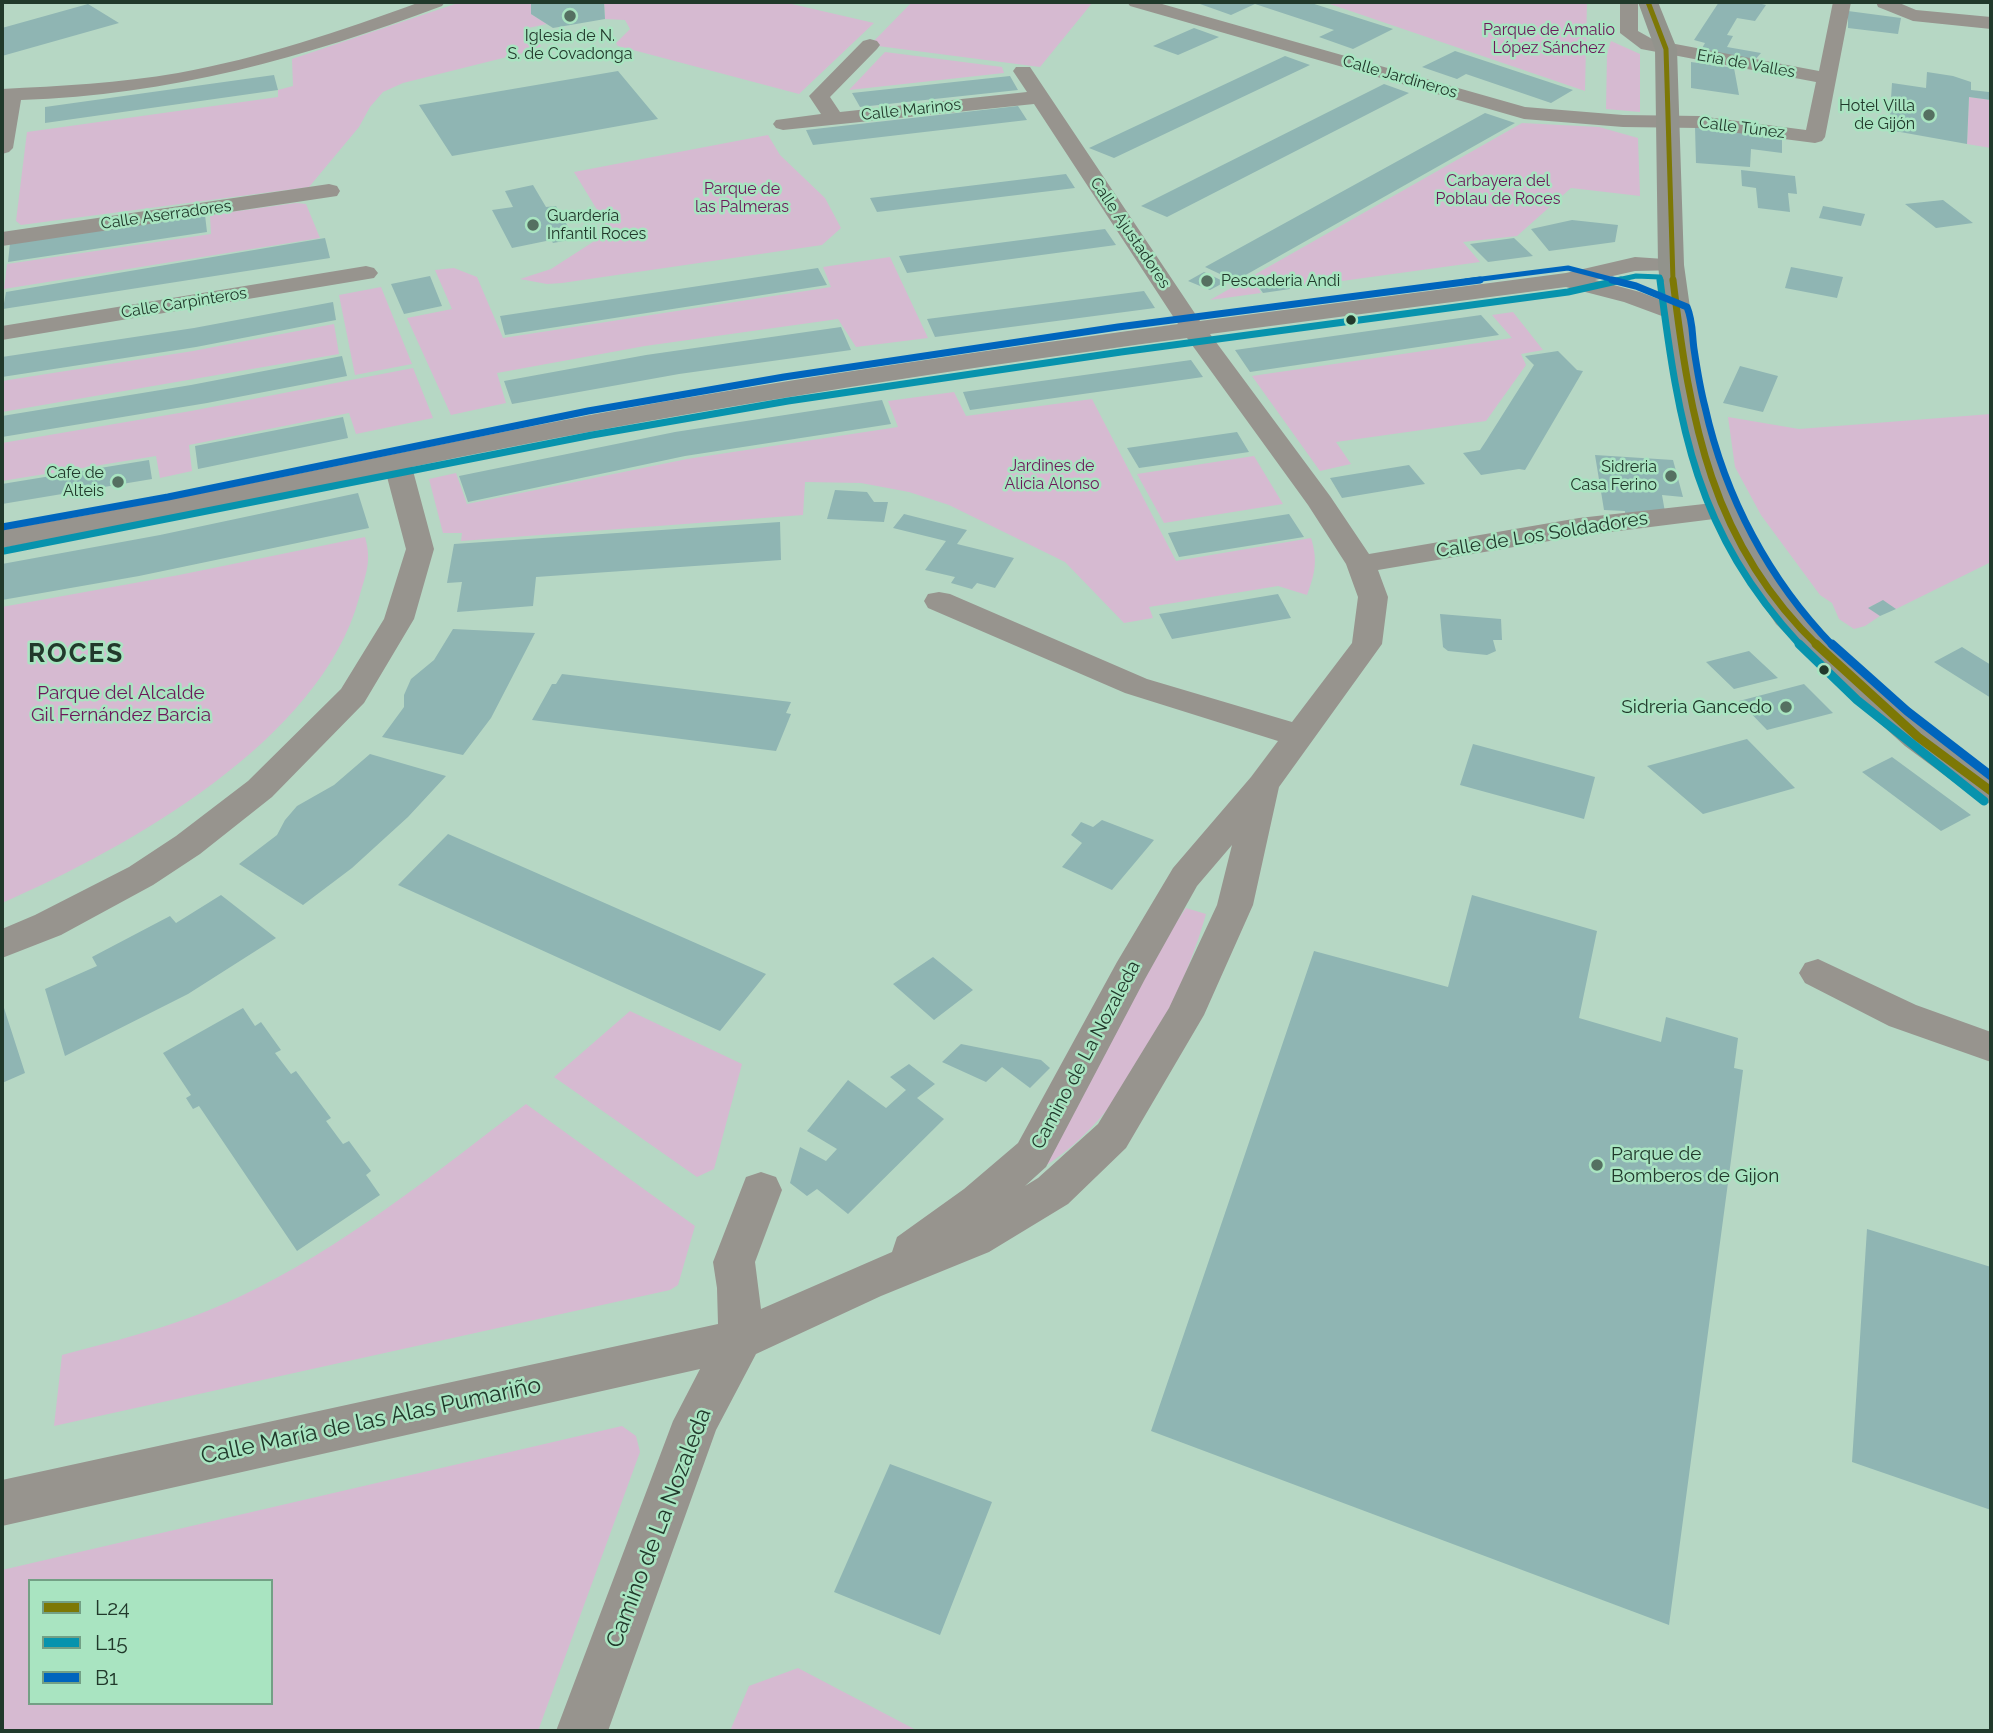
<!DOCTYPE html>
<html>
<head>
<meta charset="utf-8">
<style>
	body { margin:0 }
	#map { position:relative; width:1993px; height:1733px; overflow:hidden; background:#b6d7c4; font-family:Raleway,sans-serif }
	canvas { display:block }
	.frame { position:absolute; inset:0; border:4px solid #21392b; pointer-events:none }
	.legend { position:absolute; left:28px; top:1579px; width:245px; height:126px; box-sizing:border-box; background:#a9e4c1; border:2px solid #73a085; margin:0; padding:9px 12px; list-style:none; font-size:21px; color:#21392b }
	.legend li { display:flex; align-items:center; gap:14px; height:35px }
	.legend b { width:35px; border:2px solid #73a085 }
</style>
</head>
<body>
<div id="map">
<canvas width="1993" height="1733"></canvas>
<div class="frame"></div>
<ul class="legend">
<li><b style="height:9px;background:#7d7805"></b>L24</li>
<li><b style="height:9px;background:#0793ad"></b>L15</li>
<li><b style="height:9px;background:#0065bd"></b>B1</li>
</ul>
</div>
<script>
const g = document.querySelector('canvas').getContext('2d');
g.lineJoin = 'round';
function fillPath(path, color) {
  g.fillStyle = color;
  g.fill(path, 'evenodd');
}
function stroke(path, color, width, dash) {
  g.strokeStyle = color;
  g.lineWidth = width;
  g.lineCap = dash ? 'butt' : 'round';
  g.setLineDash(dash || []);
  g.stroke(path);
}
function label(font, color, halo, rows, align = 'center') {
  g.font = font + ' Raleway,sans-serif';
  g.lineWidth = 5;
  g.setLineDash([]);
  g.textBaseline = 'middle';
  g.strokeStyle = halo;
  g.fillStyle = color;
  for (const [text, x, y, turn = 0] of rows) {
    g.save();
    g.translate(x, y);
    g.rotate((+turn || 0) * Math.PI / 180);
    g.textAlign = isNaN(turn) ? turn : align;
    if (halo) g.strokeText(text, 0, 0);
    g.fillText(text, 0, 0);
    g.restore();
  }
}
fillPath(new Path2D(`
	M461,2H531V14L547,24L528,28L541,46L535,50L403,83L383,92L370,107L359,127L309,187L21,225L16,221L27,132L278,97V90L293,86L292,59Z
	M604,2H783L874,23L799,94L618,46L616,43L630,29L625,20L605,19Z
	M912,2H1093L1040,67L870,45Z
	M1324,2H1587L1585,91Z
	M1611,41L1640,54V112L1606,109L1607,54Z
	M885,52L1002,67L1004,73L849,90Z
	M1969,97L1991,100V148L1967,144Z
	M1522,123L1599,127L1638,138L1640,196L1571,188L1517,236L1463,242L1480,262L1291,288L1284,279L1255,282L1261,293L1210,300Z
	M768,135L780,155L825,198L841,228L822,245L562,283L547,284L520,279L551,269L610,231L574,172Z
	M296,203L306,204L320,238L4,289L7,264L211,234L210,215Z
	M890,257L928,338L856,347L838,319L645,346L497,373L506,403L451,415L407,318L452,309L435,270L454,268L477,277L503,338L831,287L823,267Z
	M381,287L412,364L355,375L339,295Z
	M1513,312L1543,350L1521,354L1526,365L1486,421L1336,442L1351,464L1320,471L1252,376L1512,338L1492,315Z
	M334,324L339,354L2,412V381L193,351Z
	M413,368L433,418L356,434L349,413L189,445L192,471L160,478L156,456L2,481V443L191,411Z
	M954,392L966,416L1092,399L1176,561L1311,538C1318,560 1315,574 1307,595L1278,586L1149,607L1153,618L1124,623L1065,562L949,505L909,492L861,483L805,482L803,515L461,541L462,533H443L429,479L456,473L467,504L687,459L898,427L888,401Z
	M1991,414V562L1896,609L1883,601L1869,607L1880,616L1865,626L1854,629L1839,619L1832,603L1820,595L1761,515L1735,467L1728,417L1799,429Z
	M1254,456L1283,504L1164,523L1137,474Z
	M365,537C372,562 366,573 359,598C321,740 128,848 2,903V607L179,575Z
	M1186,908L1206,914C1181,1001 1124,1117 1045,1166L1163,941Z
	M630,1011L742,1064L714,1169L697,1177L554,1077Z
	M526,1104L695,1226L678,1285L670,1290L54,1426L62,1355C122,1339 183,1324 239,1297C343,1248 435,1173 526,1104Z
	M622,1426L636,1436L640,1452L538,1731H2V1570ZM30,1581H271V1703H30Z
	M798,1668L918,1731H730L749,1686Z`), '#d6bad1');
fillPath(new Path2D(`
	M531,2H604L605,19L553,28L531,14Z
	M1207,2H1308L1393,29L1353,49L1319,37L1334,30L1255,4L1231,15L1200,4Z
	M1719,2H1753L1766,5L1755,21L1737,18L1727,35L1733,36L1727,47L1761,53L1753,62L1701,50L1705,43L1694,40Z
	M88,4L119,23L2,56V28Z
	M1848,11L1901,18L1898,34L1848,28Z
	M1194,28L1219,37L1178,55L1153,46Z
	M1455,51L1573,90L1551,103L1466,74L1457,79L1422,67Z
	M1285,56L1310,65L1114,158L1089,148Z
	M1691,62L1734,68L1739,95L1691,88Z
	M618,71L658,119L452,156L419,105Z
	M1927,72L1953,76L1971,82V90L1989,92L1991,100L1969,97L1967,144L1889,130L1892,83L1926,88Z
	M274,75L278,90L45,123V107Z
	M1010,76L1018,90L860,107L852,93Z
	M1384,84L1409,93L1167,217L1141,206Z
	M1018,106L1027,120L813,145L806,130Z
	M1485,113L1515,123L1235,281L1205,267Z
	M1695,127L1782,138V153L1751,149L1750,167L1696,163Z
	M1741,170L1795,176L1797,194L1788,193L1790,212L1758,208L1756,188L1742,186Z
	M1066,174L1075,188L877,212L870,198Z
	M533,185L546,207L556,206L575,239L553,243L551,240L512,248L492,210L513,207L505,191Z
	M1943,200L1973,223L1936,228L1905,204Z
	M1823,206L1865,214L1861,226L1819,218Z
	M205,215L207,232L8,262L10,243Z
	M1572,220L1618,225L1615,242L1549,251L1531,229Z
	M1105,229L1116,245L907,273L899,256Z
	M325,238L330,258L3,309L6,292Z
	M1514,238L1533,256L1488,262L1470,244Z
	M1791,267L1843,277L1837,298L1785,288Z
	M818,268L827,285L505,335L500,316Z
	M1204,272L1225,282L1210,290L1188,281Z
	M430,276L442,306L404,314L391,284Z
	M1283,279L1290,289L1263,293L1256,283Z
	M1144,291L1155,308L935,337L927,319Z
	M333,302L336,320L196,347L2,377V357L194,328Z
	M1481,315L1499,335L1250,372L1235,350Z
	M841,327L851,350L679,374L512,404L504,381L646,355Z
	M1558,351L1577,370L1583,371L1525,470L1519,469L1481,475L1463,453L1480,450L1486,441L1534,365L1525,356Z
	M342,356L347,376L207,403L2,437V416L191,385Z
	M1191,360L1203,377L970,410L963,392Z
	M1740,366L1778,376L1763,412L1723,403Z
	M882,400L891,424L685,456L468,502L459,476L675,432Z
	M343,417L348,438L198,469L195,446Z
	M1237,432L1249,452L1139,468L1127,448Z
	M1595,455L1673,460L1683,497L1662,495L1665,512L1625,517V511L1604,510Z
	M149,460L152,479L2,504V484Z
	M1409,465L1425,484L1342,498L1330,478Z
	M835,490L867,492L874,502H888L884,522L827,519Z
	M358,493L369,528L139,576L2,600V564L160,535Z
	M904,514L967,530L957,544L1014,558L995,588L977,583L972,589L951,583L955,577L925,570L946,541L893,528Z
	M1289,514L1304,537L1179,557L1168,533Z
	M780,522L781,560L536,577L533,606L457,612L462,582L447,583L454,544Z
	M1278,594L1291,618L1172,639L1159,614Z
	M1883,600L1896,609L1880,616L1868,608Z
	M1440,614L1501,619L1502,640H1493L1496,651L1487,655L1448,651L1443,647Z
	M453,629L535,633L491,718L463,755L382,737L404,707V695L411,679L434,660Z
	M1962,647L1991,665V698L1934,662Z
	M1749,651L1778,678L1734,689L1706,662Z
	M562,674L791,702L786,713L791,714L776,751L532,720L552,684H556Z
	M1804,684L1833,713L1767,730L1739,701Z
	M1747,739L1795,788L1703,814L1647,766Z
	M1473,744L1595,777L1584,819L1460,785Z
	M370,754L446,776L408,817L352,868L303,905L239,864L277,835L285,820L297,806L334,785Z
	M1892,757L1971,815L1941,831L1862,772Z
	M1102,820L1154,840L1112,890L1062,867L1082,843L1071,835L1081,822L1093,827Z
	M448,834L766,974L720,1031L398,885Z
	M221,895L276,938L188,994L65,1056L45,989L97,966L92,957L111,947L170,916L176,923Z
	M1472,895L1597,931L1579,1018L1661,1042L1666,1017L1738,1038L1734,1068L1743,1070L1669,1625L1151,1431L1314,951L1448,987Z
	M933,957L973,990L934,1020L893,984Z
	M4,1008L25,1073L2,1083V1009Z
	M243,1008L255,1026L261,1022L281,1050L275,1053L291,1074L296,1071L331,1118L326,1121L337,1136L343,1144L349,1141L371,1171L366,1175L380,1195L297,1251L199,1106L193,1109L186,1098L191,1095L163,1053Z
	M961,1044L1041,1060L1050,1068L1030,1088L1002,1067L986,1082L942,1062Z
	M909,1064L935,1084L917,1098L944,1119L848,1214L817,1189L807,1196L790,1183L800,1147L826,1161L837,1149L807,1131L848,1080L886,1108L906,1090L890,1077Z
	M1867,1229L1991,1267V1510L1852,1462Z
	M890,1464L992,1502L940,1635L834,1592Z`), '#8fb5b3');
fillPath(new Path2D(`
	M420,2H445L442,6C304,58 170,95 21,100L13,148L9,152L2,154V89C60,86 120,83 178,73C261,58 341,31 420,2Z
	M1127,2H1155L1525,107L1623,115L1699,116L1806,130L1816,82L1641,49L1620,33V2H1638V31L1654,40L1819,71L1833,2H1851L1825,137L1822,141L1815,143L1699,128L1623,127L1524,119L1130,6Z
	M1876,2H1897L1916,10L1991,17V29L1913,21L1878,7Z
	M870,39L877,41L880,45L877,49L830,97L840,112L1027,92L1013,71L1016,67H1030L1200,321L1566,273L1635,257L1679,260L1683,265L1679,270L1635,271L1595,280L1640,292L1687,310L1690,315L1687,320L1678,322L1624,302L1566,287L1210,334L1330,496L1369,554L1579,518L1722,502L1732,504L1736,510L1732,516L1722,518L1579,536L1378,570L1388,597L1382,644L1279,787L1253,905L1204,1015L1126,1148L1068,1204L989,1252L881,1296L756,1354L716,1430L608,1731H556L673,1421L700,1369L2,1526V1480L718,1324L717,1288L713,1262L746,1177L761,1172L776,1177L782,1190L755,1262L761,1309L892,1252L897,1237L964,1189L1018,1143L1117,962L1173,868L1251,777L1278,741L1125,693L928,608L924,601L928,594L939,592L950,594L1147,679L1292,722L1352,643L1358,597L1346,564L1308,505L1187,338C928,373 669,413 412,467L434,549L414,619L364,703L272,797L200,854L153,885L61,935L2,958V929L35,915L129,867L176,836L248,781L341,689L384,619L406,549L386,473L171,518L2,548V530C200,497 394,452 590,415C785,379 982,351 1178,324L1034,104L783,130L776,128L773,124L776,120L821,114L809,96L863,41ZM1232,845L1217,905L1169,1008L1098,1124L1038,1178L1025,1186L1046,1167L1145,979L1197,886Z
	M329,184L337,186L340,191L337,196L2,246V232Z
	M366,266L374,268L378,273L374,278L2,340V326Z
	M1818,959L1916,1005L1991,1032V1062L1889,1026L1805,983L1799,973L1805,963Z`), '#97948e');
fillPath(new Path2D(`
	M1638,2H1658L1677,49L1684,265L1693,329L1706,413L1737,510L1775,575L1800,610L1877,683L1931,728L1991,773V804L1978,800L1905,746L1853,699L1776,624L1744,577L1707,510L1678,413L1665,329L1658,265L1655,49Z`), '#92938c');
stroke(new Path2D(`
	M1648,2L1666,49L1673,281`), '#7d7805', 5);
stroke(new Path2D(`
	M1673,280C1690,421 1711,543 1818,646`), '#7d7805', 7);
stroke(new Path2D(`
	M1816,644L1918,737L1991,791`), '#7d7805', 9);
stroke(new Path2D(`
	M1613,281L1636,276L1660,277L1661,281`), '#0793ad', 5);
stroke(new Path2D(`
	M1660,280C1679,427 1695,532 1801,646
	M4,551L592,435L788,401L1121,352L1568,292L1621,280`), '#0793ad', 7);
stroke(new Path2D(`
	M1799,644L1857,700L1984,801`), '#0793ad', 9);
stroke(new Path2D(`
	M1466,281L1568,268L1618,281`), '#0065bd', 5);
stroke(new Path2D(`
	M1612,280L1636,286L1687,307C1693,321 1692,335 1694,349C1697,369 1700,388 1705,407C1725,497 1769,580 1833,646
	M2,527L168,497L588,411L784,377L1118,327L1480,280`), '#0065bd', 7);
stroke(new Path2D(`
	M1832,644L1907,711L1991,776`), '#0065bd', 9);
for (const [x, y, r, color] of [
	[570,16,7,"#557061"],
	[1929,115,7,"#557061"],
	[533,225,7,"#557061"],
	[1207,281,7,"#557061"],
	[1351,320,6,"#21392b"],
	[1671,476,7,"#557061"],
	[118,482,7,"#557061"],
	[1824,670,6,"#21392b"],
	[1786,707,7,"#557061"],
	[1597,1165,7,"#557061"]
]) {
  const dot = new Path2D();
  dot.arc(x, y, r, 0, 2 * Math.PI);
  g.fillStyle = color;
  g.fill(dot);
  stroke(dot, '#a9e4c1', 2.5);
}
label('16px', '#6c185a', '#a9e4c1', [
	["Parque de Amalio",1549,30],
	["López Sánchez",1549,48],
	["Carbayera del",1498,181],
	["Poblau de Roces",1498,199],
	["Parque de",742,189],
	["las Palmeras",742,207],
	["Jardines de",1052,466],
	["Alicia Alonso",1052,484]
]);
label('16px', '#21392b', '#a9e4c1', [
	["Iglesia de N.",570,36,"center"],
	["S. de Covadonga",570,54,"center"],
	["Hotel Villa",1915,106],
	["de Gijón",1915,124],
	["Guardería",547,216,"left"],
	["Infantil Roces",547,234,"left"],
	["Pescaderia Andi",1221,281,"left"],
	["Sidreria",1657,467],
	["Casa Ferino",1657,485],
	["Cafe de",104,473],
	["Alteis",104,491]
], 'right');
label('16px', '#21392b', '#a9e4c1', [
	["Eria de Valles",1746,64,10],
	["Calle Jardineros",1400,77,16],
	["Calle Marinos",911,110,-6],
	["Calle Túnez",1742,128,7],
	["Calle Aserradores",166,215,-8],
	["Calle Ajustadores",1130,233,56],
	["Calle Carpinteros",184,303,-9]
]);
label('19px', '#21392b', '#a9e4c1', [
	["Calle de Los Soldadores",1542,535,-9],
	["Camino de La Nozaleda",1086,1055,-62]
]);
label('19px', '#6c185a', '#a9e4c1', [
	["Parque del Alcalde",121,693],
	["Gil Fernández Barcia",121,715]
]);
label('19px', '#21392b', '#a9e4c1', [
	["Sidreria Gancedo",1772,707],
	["Parque de",1611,1154,"left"],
	["Bomberos de Gijon",1611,1176,"left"]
], 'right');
label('23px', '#21392b', '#a9e4c1', [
	["Calle María de las Alas Pumariño",371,1421,-12],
	["Camino de La Nozaleda",659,1528,-69]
]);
g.letterSpacing = '2px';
label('bold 26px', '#21392b', '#a9e4c1', [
	["ROCES",76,654]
]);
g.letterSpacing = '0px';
</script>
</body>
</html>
